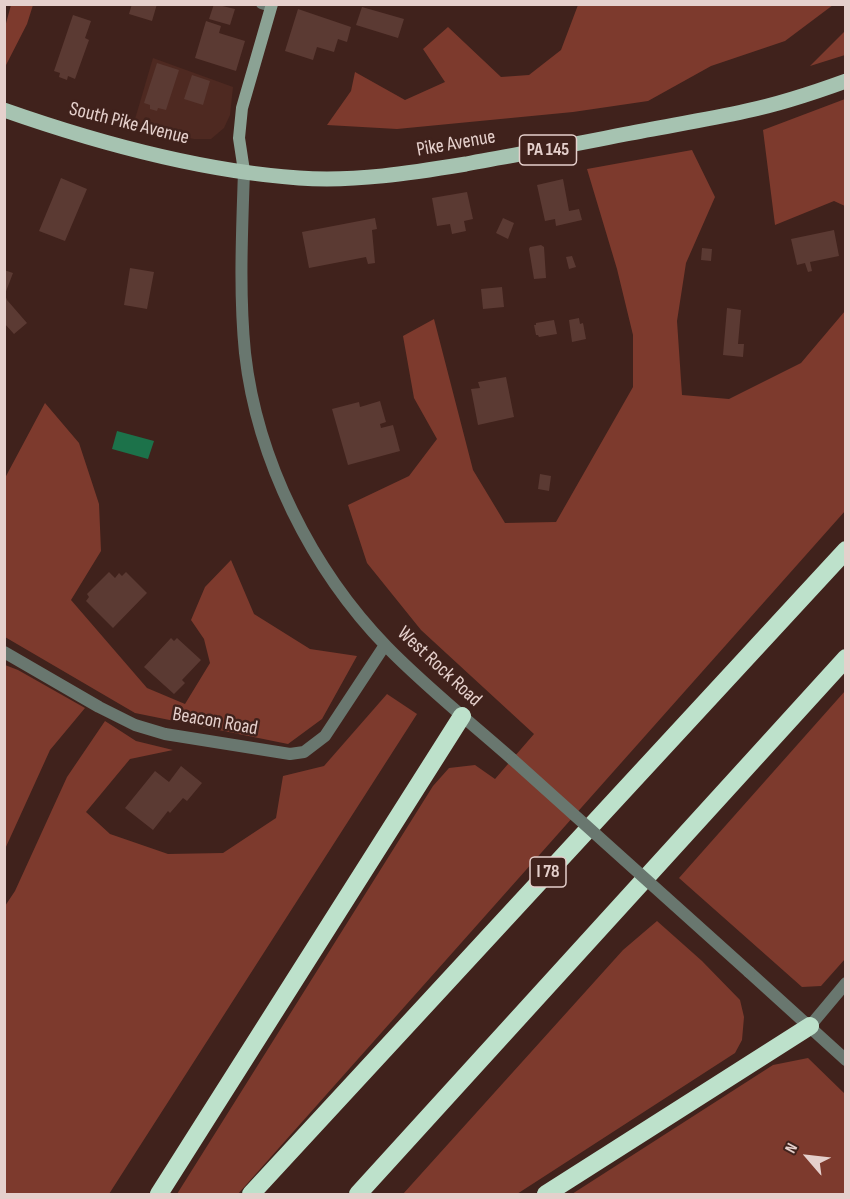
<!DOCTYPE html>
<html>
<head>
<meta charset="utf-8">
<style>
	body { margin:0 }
	#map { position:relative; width:850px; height:1199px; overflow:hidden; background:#40221c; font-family:"Sofia Sans Condensed",sans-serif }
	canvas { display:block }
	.frame { position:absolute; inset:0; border:6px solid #e5d0cc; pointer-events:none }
	.north { position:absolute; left:778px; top:1127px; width:60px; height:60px; -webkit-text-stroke:4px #40221c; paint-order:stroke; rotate:298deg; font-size:16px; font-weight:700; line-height:24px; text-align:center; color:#e5d0cc }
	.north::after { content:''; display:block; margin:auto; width:21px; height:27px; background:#e5d0cc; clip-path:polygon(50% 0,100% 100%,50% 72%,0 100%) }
</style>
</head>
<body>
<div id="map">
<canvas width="850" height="1199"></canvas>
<div class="frame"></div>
<div class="north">N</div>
</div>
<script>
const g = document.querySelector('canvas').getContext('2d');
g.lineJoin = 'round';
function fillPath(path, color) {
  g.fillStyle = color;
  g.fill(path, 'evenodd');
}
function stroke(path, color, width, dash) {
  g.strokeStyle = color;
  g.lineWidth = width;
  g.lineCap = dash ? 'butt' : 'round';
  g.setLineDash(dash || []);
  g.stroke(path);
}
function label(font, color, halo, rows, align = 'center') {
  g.font = font + ' "Sofia Sans Condensed",sans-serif';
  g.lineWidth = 5;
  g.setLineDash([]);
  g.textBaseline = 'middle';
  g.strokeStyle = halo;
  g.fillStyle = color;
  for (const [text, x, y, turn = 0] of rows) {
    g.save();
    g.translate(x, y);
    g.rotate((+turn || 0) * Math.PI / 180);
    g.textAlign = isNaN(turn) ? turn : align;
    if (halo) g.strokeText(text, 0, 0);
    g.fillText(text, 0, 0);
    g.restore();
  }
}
fillPath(new Path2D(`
	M153,58L233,87L230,115L224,128L211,139H194L133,126Z`), '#4e2921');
fillPath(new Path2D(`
	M11,5H33L27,24L5,67V27Z
	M578,5H833L785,41L711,66L648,101L573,112L397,129L327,125L351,91L355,72L405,100L445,82L423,49L448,27L501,77L529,75L561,50Z
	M845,31V55L810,66Z
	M845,99V206L834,201L775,225L763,130Z
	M692,150L715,197L686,263L677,321L682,395L729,399L801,363L845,311V511L238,1194H177L433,786L449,768L475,765L495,779L534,734L421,630L367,563L348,505L409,476L437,439L414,398L403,336L434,319L473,470L505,523L556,522L633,387V335L617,269L587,169Z
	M45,403L79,443L99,504L101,551L71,600L147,688L185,704L210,663L204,639L191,620L205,587L231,560L254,614L310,649L357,656L322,719L288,744L135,713L5,637V478Z
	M5,665L18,670L85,708L50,750L5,849Z
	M845,691V959L821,986L802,987L679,878Z
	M387,694L417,714L109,1194H5V906L15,891L67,777L105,721L136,741L173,750L130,759L86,812L110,834L168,854L223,853L276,818L283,776L324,766Z
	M657,921L702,961L740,1000L744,1017L742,1040L735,1053L517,1194H403L623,950Z
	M808,1058L845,1094V1194H572L773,1065Z`), '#7d3a2d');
fillPath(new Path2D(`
	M117,431L154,441L148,459L112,449Z`), '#1c724a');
fillPath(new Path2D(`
	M132,4H157L152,21L129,14Z
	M214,4L235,9L230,25L209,19Z
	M362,7L404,19L398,38L356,25Z
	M298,9L351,27L347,42L338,39L334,52L317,47L313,60L285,51Z
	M73,15L91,21L85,38L89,40L75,79L68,76L67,80L59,77L60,73L54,71Z
	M206,21L221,26L219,33L245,41L236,71L195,58Z
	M157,63L179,70L166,110L158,108L157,111L150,109V105L144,103Z
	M192,75L210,81L203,105L184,99Z
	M61,178L87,189L65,241L39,231Z
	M563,179L569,211L579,209L582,220L556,226L555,219L545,221L537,185Z
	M467,192L473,219L464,221L466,231L452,234L450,224L437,226L432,198Z
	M375,218L377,229L372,230L375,263L368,264L366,257L309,268L302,232Z
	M503,218L514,223L508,239L496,233Z
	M834,230L839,256L810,262L812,271L808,272L805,263L797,265L791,239Z
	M541,245L544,247L546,278L534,279L529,249L530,247Z
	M702,248L712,249L711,261L701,260Z
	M572,256L576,267L569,269L566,257Z
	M130,268L154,272L147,309L124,305Z
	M4,270L13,273L5,294H4Z
	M502,287L504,307L483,309L481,289Z
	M5,295L7,300L27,323L14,334L4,323Z
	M727,308L741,310L738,344H744L743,357L723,355Z
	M579,318L580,324L583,323L586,339L572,342L569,320Z
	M554,320L557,334L539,337L538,335H536L534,325H536V323Z
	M506,377L514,417L478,425L471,389L480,388L478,382Z
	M380,401L386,422L380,424L381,428L393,425L400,451L348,465L332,409L359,402L360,407Z
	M540,474L551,476L549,491L538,489Z
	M109,572L115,578L119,573L122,576L126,572L147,593L113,628L86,601L89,597L87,594Z
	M171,638L174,641L177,638L201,660L182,680L185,683L174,694L144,667Z
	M181,766L202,783L187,801L183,798L170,813L168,811L153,830L125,808L155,771L169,782Z`), '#5b3a33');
stroke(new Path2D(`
	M261,4L271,7`), '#69776f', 10);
stroke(new Path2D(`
	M244,171C242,232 239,293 245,353C257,460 312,570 387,647C426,687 470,722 512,759
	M4,652L99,707L135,725L165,734L290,754L304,752L325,736L385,645
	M749,972L846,1060
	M810,1026L846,983`), '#69776f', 12);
stroke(new Path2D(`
	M244,171L239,138L242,108L272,4`), '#8ba294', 12);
stroke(new Path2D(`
	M4,110C98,143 200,171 299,178C355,182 411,173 466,164C519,154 573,145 626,134C666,126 706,120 746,111C780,104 813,93 846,81`), '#a6c3b1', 15);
stroke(new Path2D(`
	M159,1194L462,716
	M251,1194L846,550
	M358,1194L846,658
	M546,1194L810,1026`), '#bde1cb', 18);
stroke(new Path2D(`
	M512,759L749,972`), '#69776f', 12);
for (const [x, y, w] of [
	[548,150,57],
	[548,872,36]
]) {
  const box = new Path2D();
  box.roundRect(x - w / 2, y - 15, w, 30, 4.5);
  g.fillStyle = '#40221c';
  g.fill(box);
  stroke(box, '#e5d0cc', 1.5);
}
label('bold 18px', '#e5d0cc', null, [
	["PA 145",548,150],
	["I 78",548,872]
]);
label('20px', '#e5d0cc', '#40221c', [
	["South Pike Avenue",129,124,14],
	["Pike Avenue",456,144,-10],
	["West Rock Road",439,667,43],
	["Beacon Road",215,722,10]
]);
</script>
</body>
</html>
